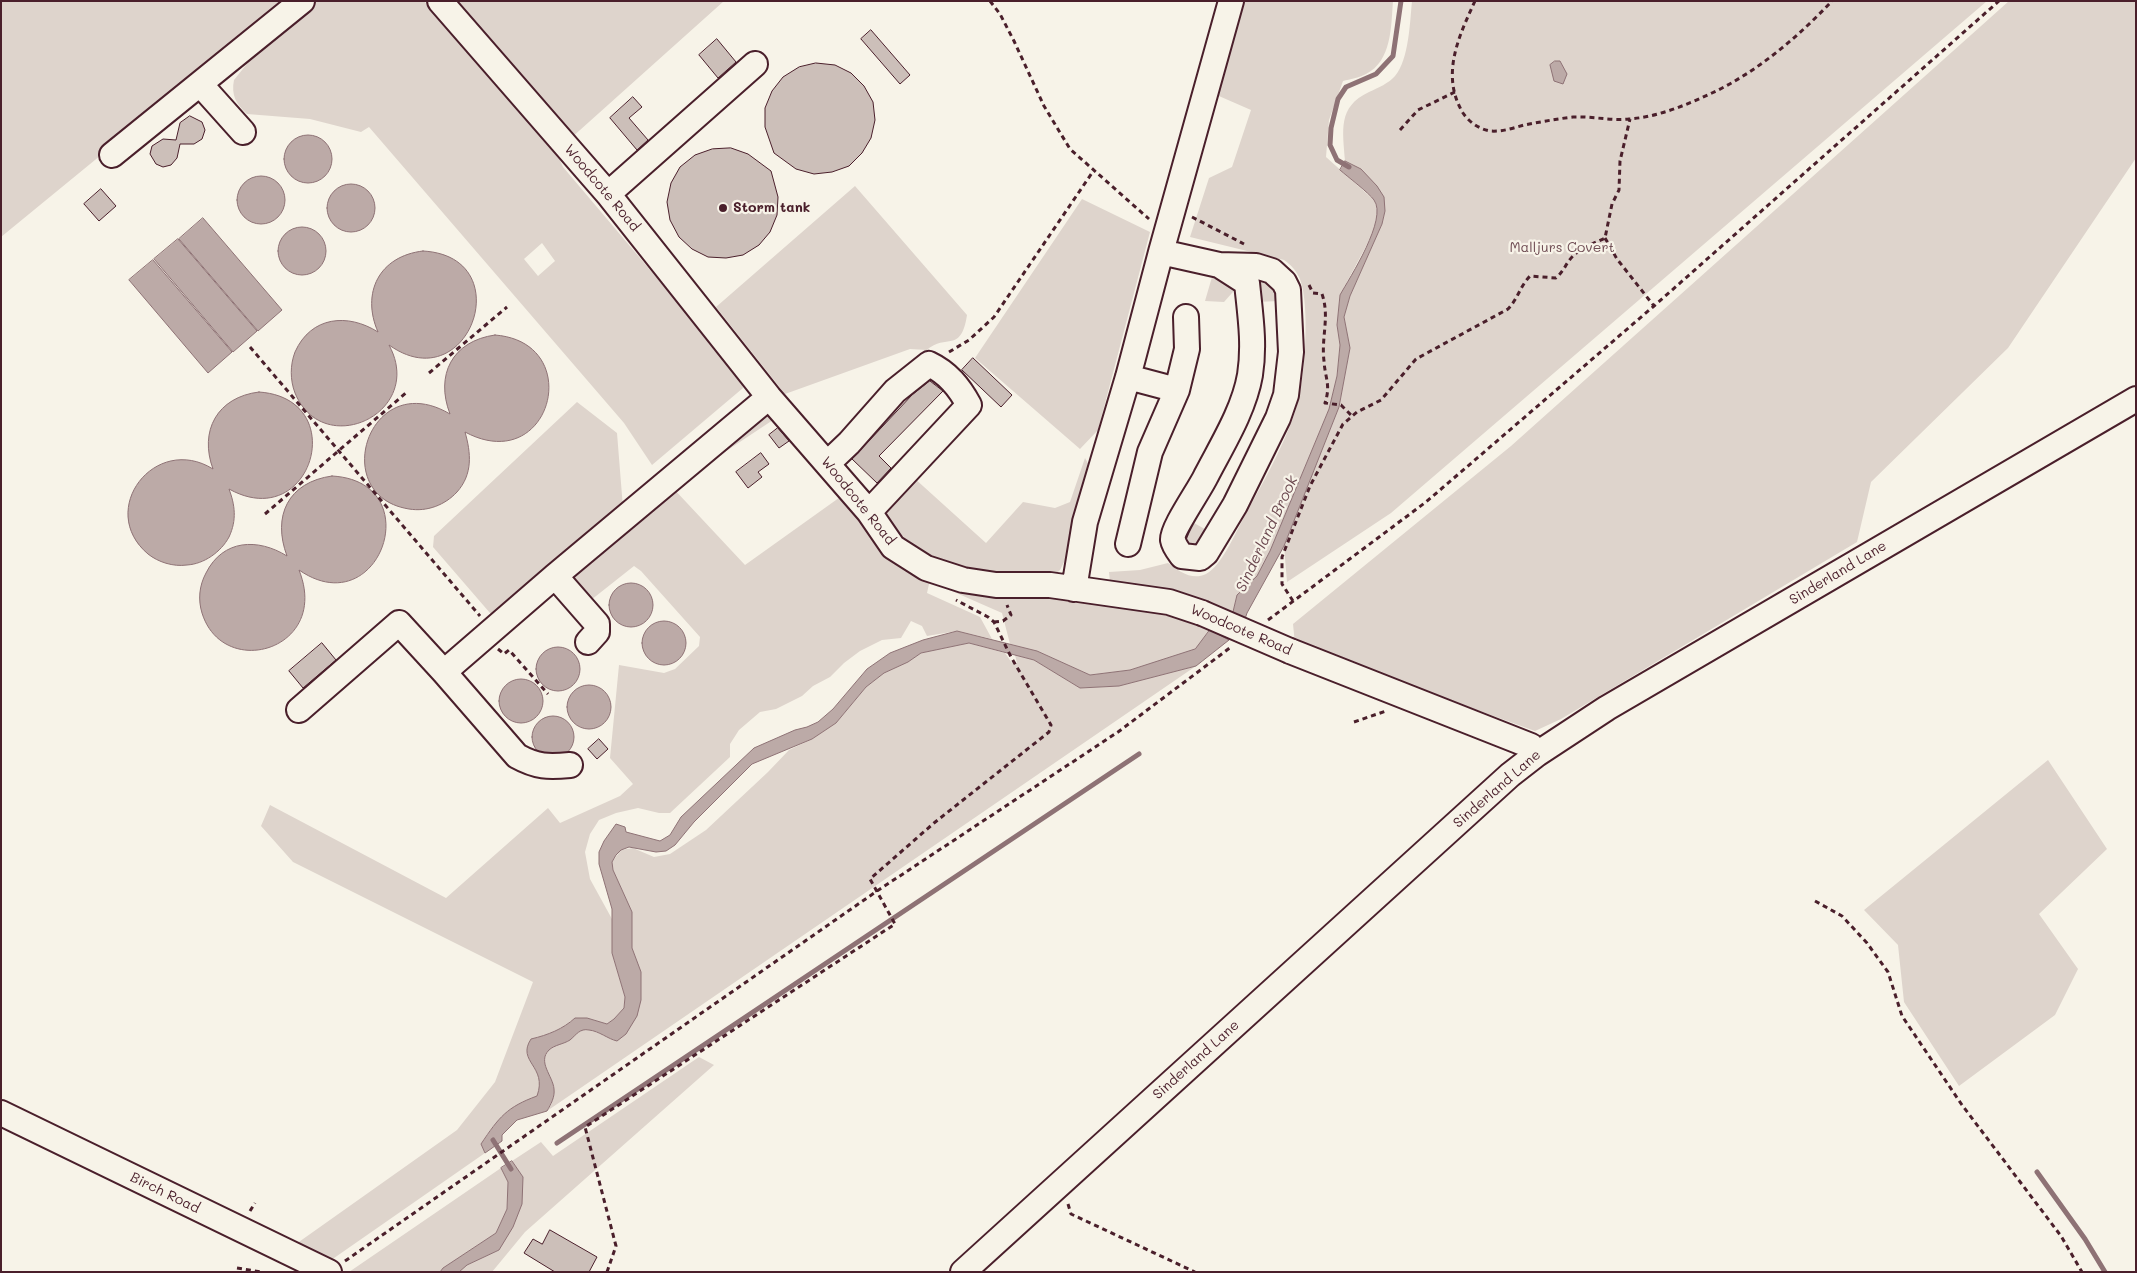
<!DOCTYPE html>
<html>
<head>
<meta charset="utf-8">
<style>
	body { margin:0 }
	#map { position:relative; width:2137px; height:1273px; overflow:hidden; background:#f7f3e8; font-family:Mali,sans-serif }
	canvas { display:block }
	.frame { position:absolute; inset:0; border:2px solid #4a1f2b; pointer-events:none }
</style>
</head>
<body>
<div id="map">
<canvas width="2137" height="1273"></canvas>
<div class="frame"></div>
</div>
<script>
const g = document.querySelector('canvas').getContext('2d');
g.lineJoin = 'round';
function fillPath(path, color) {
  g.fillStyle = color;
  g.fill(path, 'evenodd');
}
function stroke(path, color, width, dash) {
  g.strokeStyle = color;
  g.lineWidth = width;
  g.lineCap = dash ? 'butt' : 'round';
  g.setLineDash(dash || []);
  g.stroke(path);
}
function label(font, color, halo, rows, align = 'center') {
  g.font = font + ' Mali,sans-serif';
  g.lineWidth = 4.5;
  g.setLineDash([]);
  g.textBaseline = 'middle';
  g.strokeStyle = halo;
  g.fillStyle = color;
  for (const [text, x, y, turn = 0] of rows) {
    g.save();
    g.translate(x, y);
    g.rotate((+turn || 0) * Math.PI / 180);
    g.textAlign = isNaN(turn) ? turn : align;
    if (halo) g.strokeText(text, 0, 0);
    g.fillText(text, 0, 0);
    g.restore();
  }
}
fillPath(new Path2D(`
	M1,1H289L1,237Z
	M311,1H424L515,101L554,147L563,167L739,375L743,388L652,465L624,423L369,127L361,132L310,119L247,114C236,104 231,95 234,80L278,25ZM542,243L555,261L538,276L524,259Z
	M452,1H724L570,139Z
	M1240,1H1393C1391,26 1392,61 1366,74C1359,78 1350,79 1343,81L1329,120L1326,157L1375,201L1378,214L1372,235L1340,295L1337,325L1340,345L1337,376L1329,409L1270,551L1257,576L1237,595L1232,616L1110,582L1109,572L1140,570L1168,563C1179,571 1192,581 1206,574C1221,566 1234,536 1242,521C1261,486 1282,450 1295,412C1305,385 1311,302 1299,277C1295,269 1291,265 1284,260L1190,237L1209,178L1232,167L1251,110L1212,93Z
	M1412,1H1987L1391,513L1287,582L1284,546L1339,407L1350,348L1344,318L1350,296L1382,224L1385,211L1361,169L1345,161C1343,131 1337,107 1369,92C1378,88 1389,83 1395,76C1409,60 1410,21 1412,1Z
	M2009,1H2136V158L2008,348L1871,482L1857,542L1561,719L1535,731L1295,644L1293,624L1511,446Z
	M855,186L967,315C961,354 946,333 927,350L910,349L785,394L716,307Z
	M1082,199L1150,232L1098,430L1080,449L975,358Z
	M1191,269L1240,284L1224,302L1205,301L1212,277L1190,270Z
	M1253,274L1272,279L1281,301L1254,302Z
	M577,402L617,433L623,508L497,616L490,613L433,547L434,536Z
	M766,416H772L790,426L787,430L776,418L672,487L745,565L843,495L892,554L908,566L931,575L927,593L980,617L992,639L957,631L927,636L922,626L911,621L901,638L882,640L860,651L844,663L830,677L813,686L802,696L776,709L760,712L739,730L730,744V757L670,813H659L638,808L616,813L599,820L590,834L585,852L590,879L612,919V953L625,997L624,1008L614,1019L607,1024L587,1018H575C563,1029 548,1035 531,1039C516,1062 548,1066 537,1096C509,1106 497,1119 481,1144L485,1153L324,1265L299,1250L296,1244L457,1130L495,1082L533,982L293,862L261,826L270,805L446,898L548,808L560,823L620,796L633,784L610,758L619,665L664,673L675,669L699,646L700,637L641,571L634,566L591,600L571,574L732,436Z
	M1085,458L1089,465L1066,558L1060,570L1052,577L982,579L911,553L882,512L913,477L986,543L1023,502L1055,508L1070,502Z
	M1187,519L1210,532L1197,546C1186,545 1185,540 1181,530Z
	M944,578C988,588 1031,594 1076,600C1122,606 1168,609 1210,630L1196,649L1130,670L1090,675L1037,651L1010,644L1002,613L945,588L942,586Z
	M969,643L1005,653L1012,663H1017L1015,655L1034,660L1080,688L1119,686L1196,666L547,1111L552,1103C549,1089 538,1062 549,1050C553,1045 563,1044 569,1040C576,1036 580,1028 589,1030C598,1031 608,1039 617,1041L641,973L632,948V912L613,870L612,862L621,850L633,848L654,857L670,854L706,830L768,772L789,750L812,739L836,723L866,687L884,673L908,662L921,653Z
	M2048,760L2107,849L2039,914L2078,969L2055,1015L1959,1086L1904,1002L1898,945L1864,910Z
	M699,1057L714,1065L525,1232L492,1272H459L467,1265L499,1250L523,1177L512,1161L541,1142L553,1156Z
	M501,1168L508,1182L507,1209L496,1233L443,1268L440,1272H349Z`), '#ded4cc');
const water = new Path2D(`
	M1555,61H1560L1567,74L1563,84L1554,81L1550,65Z
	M284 159a24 24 0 1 1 48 0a24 24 0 1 1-48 0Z
	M1345,161L1361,169L1377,186L1384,197L1385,211L1382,224L1350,296L1344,317L1350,348L1339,407L1284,546L1247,613L1244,622L1232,616L1237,595L1257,576L1270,551L1329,409L1337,376L1340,345L1337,325L1340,295C1350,277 1388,219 1374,200C1369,193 1348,177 1340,170Z
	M237 200a24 24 0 1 1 48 0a24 24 0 1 1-48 0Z
	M327 208a24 24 0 1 1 48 0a24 24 0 1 1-48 0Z
	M203,218L282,310L258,331L179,239Z
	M278 251a24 24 0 1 1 48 0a24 24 0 1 1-48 0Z
	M178,239L257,331L233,352L154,259Z
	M423,251C521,256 469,402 389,345C426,413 323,461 295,393C290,380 290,365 295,352C311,316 348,313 378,332C361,293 379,256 423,251Z
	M153,260L232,352L208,373L129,280Z
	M495,335C587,342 551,478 465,432C471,453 473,474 457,492C445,505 427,512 409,509C327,496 369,366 450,414C435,375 452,341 495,335Z
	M259,392C352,398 312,535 229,489C235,505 237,520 229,537C221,552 204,564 187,565C173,567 158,562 148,554C96,510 155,433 213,469C199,431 217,397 259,392Z
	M332,476C430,481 380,626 299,570C331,650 223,681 202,613C198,600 199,586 206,573C223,539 258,538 287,556C272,516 288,482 332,476Z
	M609 605a22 22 0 1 1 44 0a22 22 0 1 1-44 0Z
	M642 643a22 22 0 1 1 44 0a22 22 0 1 1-44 0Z
	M1210,630L1229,640L1196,666L1119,686L1080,688L1034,660L969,643L921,653L908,662L884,673L866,687L836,723L812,739L752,764L694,822L675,845L666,851L656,852L629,847L621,850L616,855L612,862L613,870L632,912V948L641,972V1000L637,1016L626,1034L617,1041C608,1039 599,1031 589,1030C580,1028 576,1035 570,1040C564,1044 554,1045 549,1050C537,1062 553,1076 554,1089C555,1097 551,1104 547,1111L517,1120L502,1135V1141L485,1153L481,1144C499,1117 507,1107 537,1096C548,1066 516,1062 531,1039C548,1035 563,1029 575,1018H587L607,1024L614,1019L624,1008L625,997L612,953V909L599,864V852L604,841L616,824L625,827L626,832L660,841L670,835L681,817L754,748L795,730L807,727L818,722L833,709L867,669L890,653L923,640L957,631L1037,651L1090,675L1130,670L1195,649Z
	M536 669a22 22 0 1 1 44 0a22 22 0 1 1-44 0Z
	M499 701a22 22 0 1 1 44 0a22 22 0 1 1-44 0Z
	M567 707a22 22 0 1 1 44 0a22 22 0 1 1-44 0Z
	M532 737a21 21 0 1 1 42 0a21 21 0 1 1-42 0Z
	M512,1161L523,1177L522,1204L513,1227L499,1250L467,1265L459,1272H440L443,1268L496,1233L507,1209L508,1182L501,1168Z`);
fillPath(water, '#bcaaa7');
stroke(water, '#8e7275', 1);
stroke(new Path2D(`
	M1349,167L1337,160L1330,145L1331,128L1338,99L1346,87L1376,74L1393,56L1401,1
	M493,1140L511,1169
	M557,1143L1139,754
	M2037,1172L2085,1239L2105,1272`), '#8e7275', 5);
const building = new Path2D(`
	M871,30L910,75L900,84L861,39Z
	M717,39L736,62L718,78L699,55Z
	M816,63L835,65L851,73L864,86L873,102L875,120L871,138L862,153L849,166L832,172L814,174L796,169L774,153L765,127V108L772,91L783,77L799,67Z
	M633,97L642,107L629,118L648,140L637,150L610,118Z
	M190,116L202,122L205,130L202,139L194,144H180L177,158L171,165L163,167L156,164L150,154L152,146L163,139L176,140L180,123Z
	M731,148L748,154L771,171L778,197L777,215L770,232L759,245L743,255L726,258L708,257L692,249L679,237L670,220L667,202L671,183L680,167L695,155L712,149Z
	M101,189L116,206L99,221L84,204Z
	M973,358L1012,395L1001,407L962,370Z
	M930,381L943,391L879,456L891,468L877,483L852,459L912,395Z
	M778,428L789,441L779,448L769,435Z
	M761,453L769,464L758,472L762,477L748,488L736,472Z
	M322,643L336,660L303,688L289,671Z
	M599,739L608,749L597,759L588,749Z
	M550,1230L597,1257L589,1272H555L524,1253L533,1239L542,1244Z`);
fillPath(building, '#ccbfb9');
stroke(building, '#4a1f2b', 1);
const minor = new Path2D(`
	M440,1L608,194L769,397L869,512L893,547L926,568L963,580L996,585H1050L1169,602L1202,613
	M200,84L243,132
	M112,155L302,1
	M608,194L755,64
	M1161,252L1231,1
	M1128,377L1177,390
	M828,463L849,443L895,391L929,364C948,373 959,387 969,405L869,512
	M1128,544L1150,452L1177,390L1187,349L1186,317
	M555,576L597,624V632L588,642
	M1074,589L1085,522L1128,377L1161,252L1219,265L1256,266L1272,271L1284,282L1288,290L1291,352L1286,395L1278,418L1235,505L1206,553L1200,558L1182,556C1179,552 1174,546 1173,540C1171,530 1200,489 1206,476C1222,445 1244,410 1250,375C1255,344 1250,313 1247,283L1219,265
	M1290,651L1531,746L1537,754
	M444,672L555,576L769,397
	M299,710L399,623L444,672L517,756C537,767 548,767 570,765
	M1,1113L329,1272
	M963,1272L1510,775L1537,754L1607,708L2136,399`);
stroke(minor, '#4a1f2b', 28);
stroke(new Path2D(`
	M990,1L1000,14L1014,41L1044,106L1070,149L1149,219
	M1475,1C1459,36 1440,75 1463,113C1469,122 1479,129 1490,131C1502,132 1513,128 1524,125C1540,122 1556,119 1573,117C1592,116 1610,121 1629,119C1658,117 1686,105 1712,93C1757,72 1798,37 1832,1
	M1400,130L1418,110L1455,92
	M1192,217L1244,244
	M1605,238L1617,259L1654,306
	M1309,285L1313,293L1322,294C1330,317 1321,337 1324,361C1325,378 1331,385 1325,403L1341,405L1352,416
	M250,347L480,616
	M949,352L969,340L994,317L1094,170
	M429,373L507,307
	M265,514L407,392
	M1293,601L1282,584V557L1310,486L1343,424L1357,412L1381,400L1416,359L1508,309C1519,297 1519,288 1530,276L1556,278C1564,271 1566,263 1573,256C1582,247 1595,243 1605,238L1612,204L1619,190L1620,161L1630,119
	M1268,620L1426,502L1654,306L1999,1
	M994,622L1003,621L1011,615L1007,605
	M498,649L504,654L509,650L548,694
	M1354,722L1386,711
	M1815,901L1842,916L1867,943L1888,972L1902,1016L1962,1105L2061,1236L2082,1272
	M1068,1204L1071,1214L1195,1272
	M250,1211L255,1203
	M345,1261L877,891L1118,732L1231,647
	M237,1268L261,1272
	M607,1272L616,1246L585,1127L895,924L870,879L934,823L1049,732L1051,725L1011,657L994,622L988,617L956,600`), '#4a1f2b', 3, [5, 4]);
stroke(minor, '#f7f3e8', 24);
const minorBridge = new Path2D(`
	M1202,613L1290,651`);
stroke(minorBridge, '#4a1f2b', 28, []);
stroke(minorBridge, '#f7f3e8', 24);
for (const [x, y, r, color] of [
	[723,208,5,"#4a1f2b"]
]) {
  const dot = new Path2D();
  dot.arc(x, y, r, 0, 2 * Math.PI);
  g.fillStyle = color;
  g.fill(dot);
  stroke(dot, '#f7f3e8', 2);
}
label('14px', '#4a1f2b', '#f7f3e8', [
	["Woodcote Road",602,188,50],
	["Woodcote Road",858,501,51],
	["Sinderland Lane",1838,573,-31],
	["Woodcote Road",1241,630,23],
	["Sinderland Lane",1497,789,-41],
	["Sinderland Lane",1196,1060,-42],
	["Birch Road",165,1193,26]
]);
label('bold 14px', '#4a1f2b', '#f7f3e8', [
	["Storm tank",733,208]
], 'left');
label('14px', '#6f4c53', '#f7f3e8', [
	["Malljurs Covert",1562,248]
]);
label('italic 15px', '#6c4950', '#f7f3e8', [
	["Sinderland Brook",1267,534,-65]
]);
</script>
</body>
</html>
